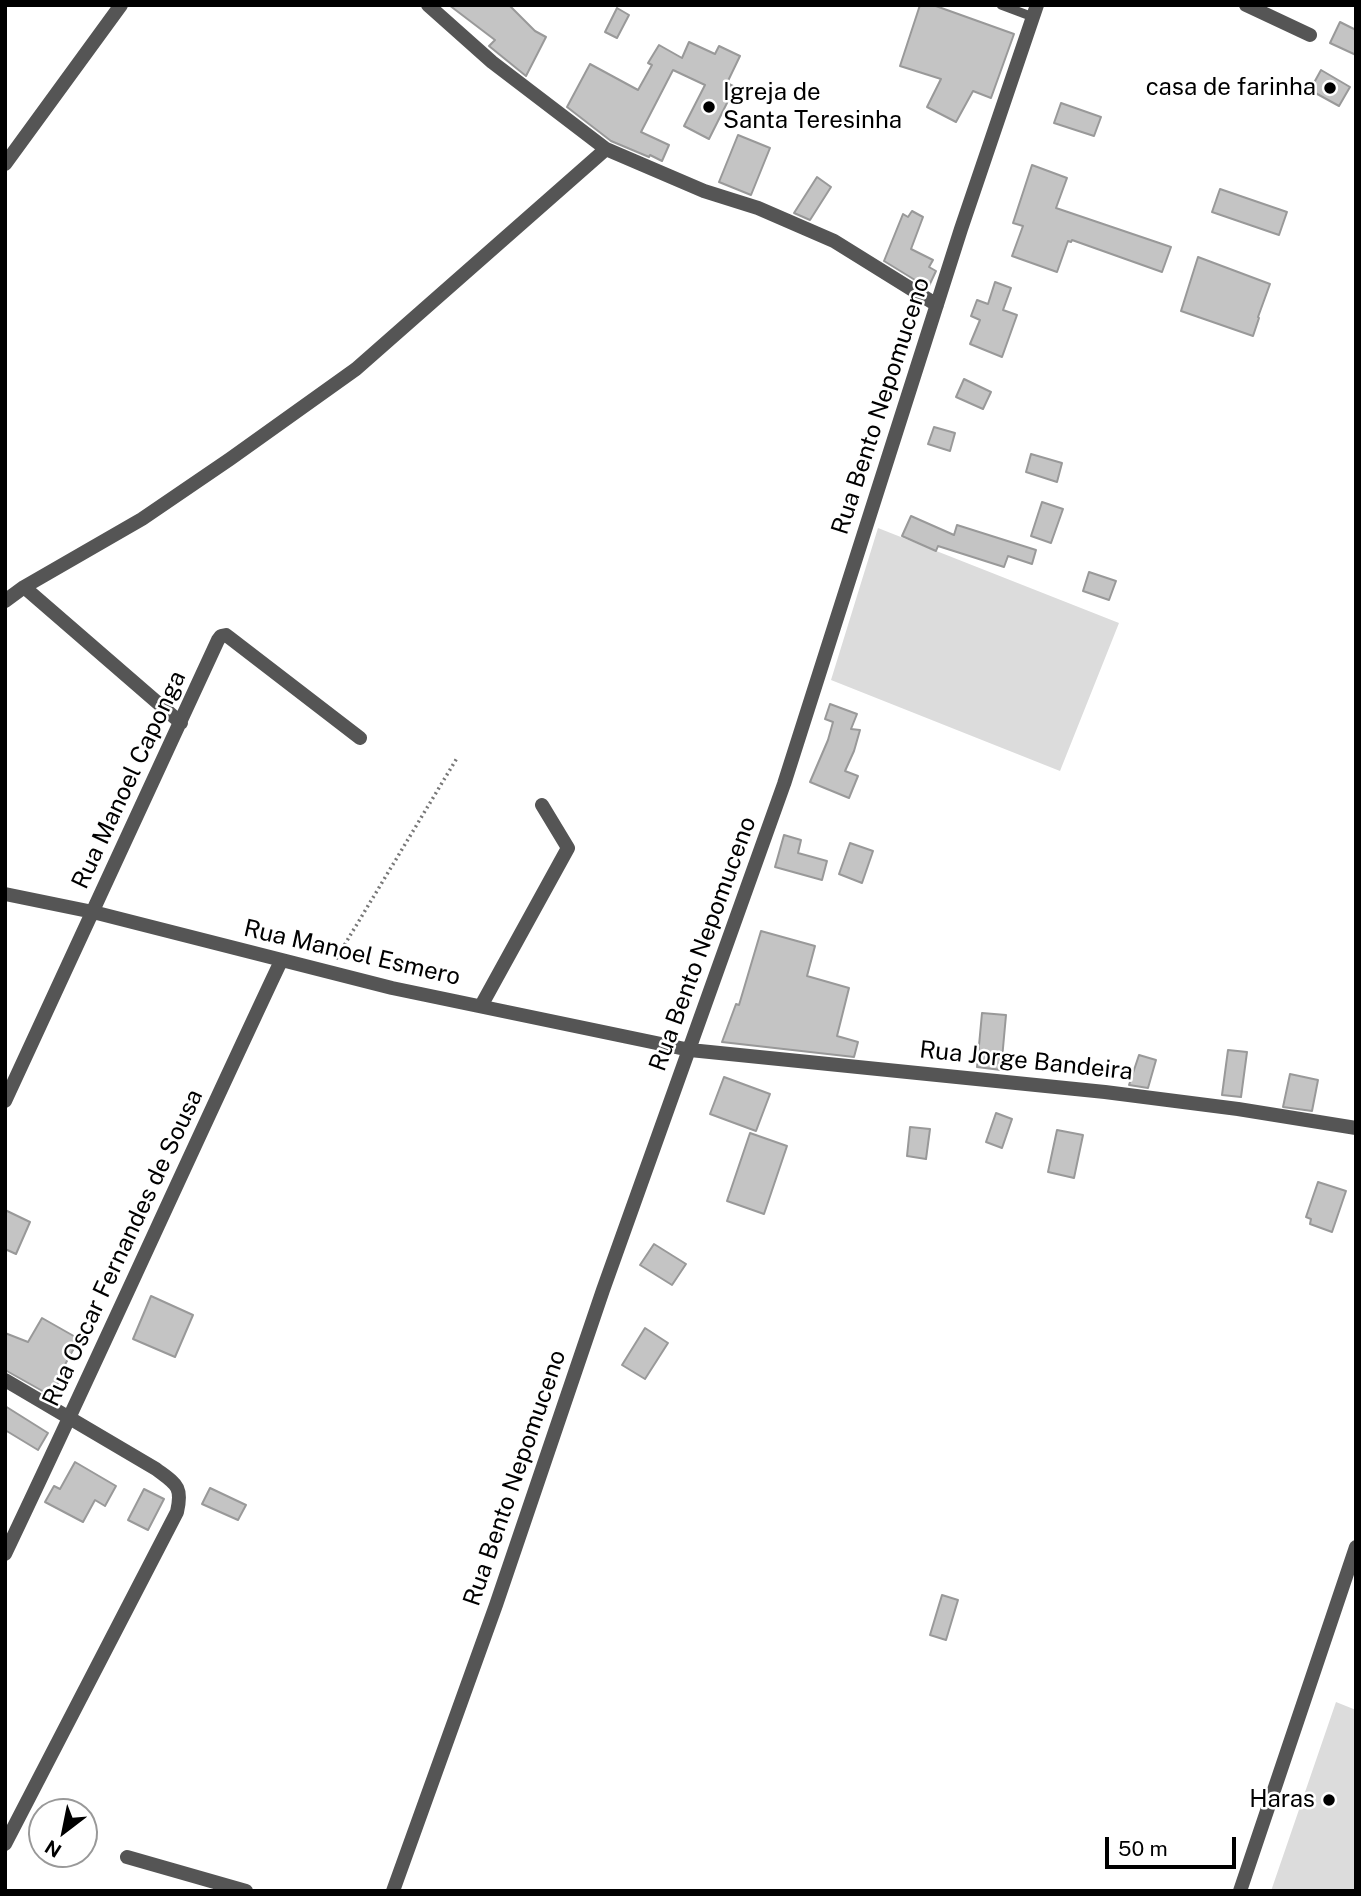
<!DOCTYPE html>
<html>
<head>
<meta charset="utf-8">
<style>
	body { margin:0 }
	#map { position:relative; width:1361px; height:1896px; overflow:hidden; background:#fff; font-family:"Public Sans",sans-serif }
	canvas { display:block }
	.frame { position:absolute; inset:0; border:7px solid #000; pointer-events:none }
	.north { position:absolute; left:28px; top:1798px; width:70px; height:70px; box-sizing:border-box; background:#fff; border:2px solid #999; border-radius:50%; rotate:212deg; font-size:19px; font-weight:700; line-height:28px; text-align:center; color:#000 }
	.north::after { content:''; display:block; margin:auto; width:24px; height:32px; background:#000; clip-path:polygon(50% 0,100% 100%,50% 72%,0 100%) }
	.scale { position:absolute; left:1105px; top:1837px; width:131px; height:32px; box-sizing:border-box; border:4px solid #000; border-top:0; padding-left:9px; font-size:21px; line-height:24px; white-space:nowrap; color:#000; -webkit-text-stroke:5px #fff; paint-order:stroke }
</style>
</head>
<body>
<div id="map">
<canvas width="1361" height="1896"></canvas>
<div class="frame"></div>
<div class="north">N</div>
<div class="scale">50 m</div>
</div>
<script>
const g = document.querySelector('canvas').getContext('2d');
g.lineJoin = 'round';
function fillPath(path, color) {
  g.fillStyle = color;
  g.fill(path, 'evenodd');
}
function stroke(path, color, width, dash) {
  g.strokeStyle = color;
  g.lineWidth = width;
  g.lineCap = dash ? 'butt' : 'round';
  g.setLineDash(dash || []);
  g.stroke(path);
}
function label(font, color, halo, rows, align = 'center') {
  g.font = font + ' "Public Sans",sans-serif';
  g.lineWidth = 5;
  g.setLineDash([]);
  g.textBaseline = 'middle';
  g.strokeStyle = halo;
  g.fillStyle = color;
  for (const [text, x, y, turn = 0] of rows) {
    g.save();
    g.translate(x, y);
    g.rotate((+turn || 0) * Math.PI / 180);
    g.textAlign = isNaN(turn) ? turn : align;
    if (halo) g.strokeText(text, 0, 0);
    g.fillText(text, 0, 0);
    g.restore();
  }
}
fillPath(new Path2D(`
	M878,528L1119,623L1060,771L831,680Z
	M1336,1702L1356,1710V1891H1271Z`), '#dcdcdc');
const building = new Path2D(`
	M449,5H509L535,31L546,37L526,76L489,46L495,40Z
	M920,5H933L1014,34L991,98L973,91L956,122L927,107L941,79L900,66Z
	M617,8L629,15L617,38L605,32Z
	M1340,22L1356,30V55L1330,43Z
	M689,42L715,54L719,46L740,56L727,83L735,87L709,139L684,126L705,85L673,70L641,132L669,145L662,161L650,155L649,157L611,141L567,107L590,64L638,90L652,65L648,63L659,45L682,58Z
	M1321,70L1350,87L1339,106L1310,90Z
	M1061,103L1101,117L1094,136L1054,123Z
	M738,135L770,148L751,195L719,182Z
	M1032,165L1067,178L1056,208L1171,247L1162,272L1072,240L1071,242L1068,241L1057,272L1012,256L1023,226L1013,223Z
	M817,177L831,187L810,220L794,213Z
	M1220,189L1287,212L1279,235L1212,212Z
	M912,211L923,217L911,249L933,260L929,267L936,271L928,288L884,261L903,214L908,217Z
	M1198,257L1270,284L1258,317L1259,318L1253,336L1181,311Z
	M995,282L1011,288L1003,310L1017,315L1002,357L970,344L980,320L971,316L977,300L988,304Z
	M964,379L991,392L983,409L956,397Z
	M934,427L955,433L950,451L928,444Z
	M1031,454L1062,463L1057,482L1026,472Z
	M1042,502L1063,509L1051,543L1031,536Z
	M911,516L954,535L957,525L1036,550L1032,564L1008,556L1004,567L938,546L936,551L902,536Z
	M1089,572L1116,581L1109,600L1083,591Z
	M830,704L857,714L851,729L860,730L854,751L845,771L858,776L849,798L810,782L828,740L833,722L825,719Z
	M784,835L801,840L798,853L827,861L822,880L775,867Z
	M850,843L873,851L862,883L839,874Z
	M761,931L815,946L807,976L849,988L837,1036L858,1042L854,1057L722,1042L736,1004L739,1005Z
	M982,1013L1006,1015L1001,1070L977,1067Z
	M1228,1050L1247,1052L1241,1097L1222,1095Z
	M1139,1055L1156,1060L1148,1088L1129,1085Z
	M1290,1074L1318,1080L1312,1111L1283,1107Z
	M724,1077L770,1094L756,1131L710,1114Z
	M996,1113L1012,1119L1002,1148L986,1142Z
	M910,1127L930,1129L926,1159L907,1156Z
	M1057,1130L1083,1135L1074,1178L1048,1172Z
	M750,1133L787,1146L764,1214L727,1201Z
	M1318,1182L1346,1191L1332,1232L1310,1224L1311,1219L1306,1217Z
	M5,1210L30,1222L16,1254L5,1249Z
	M654,1244L686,1264L672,1285L640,1265Z
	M151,1296L193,1315L175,1357L133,1339Z
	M42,1318L79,1339L62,1370L63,1371L57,1385L60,1387L55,1398L5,1370V1333L28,1342Z
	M645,1328L668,1343L645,1379L622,1365Z
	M5,1406L48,1433L38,1450L5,1430Z
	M75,1462L116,1486L105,1506L95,1500L83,1522L45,1502L54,1486L60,1489Z
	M210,1488L246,1505L238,1520L202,1504Z
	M144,1489L164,1499L148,1530L128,1520Z
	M942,1595L958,1600L946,1640L930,1635Z`);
fillPath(building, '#c4c4c4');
stroke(building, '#999', 2);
stroke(new Path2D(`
	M336,959L457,758`), '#777', 3.5, [2, 3.5]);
stroke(new Path2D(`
	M1001,5L1033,17`), '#555', 9);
stroke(new Path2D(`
	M428,5L492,62L606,149L704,191L758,208L834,241L937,305
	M1246,5L1310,35
	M5,164L121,5
	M24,587L181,723
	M5,601L24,587L142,519L230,459L356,369L606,149
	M5,894L93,912L392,988L690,1050L1105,1092L1238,1109L1356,1128
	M481,1006L568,848L542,805
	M5,1101L218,640L221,636L226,635L230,638L360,738
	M5,1380L156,1469C176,1484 183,1486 177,1512L5,1844
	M5,1554C99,1357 188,1158 281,961
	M127,1857L246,1891
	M393,1891L496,1605L603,1290L784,784L961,229L1037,5
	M1240,1891L1356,1547`), '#555', 14);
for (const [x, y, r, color] of [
	[1330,88,7,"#000"],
	[709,107,7,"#000"],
	[1329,1800,7,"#000"]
]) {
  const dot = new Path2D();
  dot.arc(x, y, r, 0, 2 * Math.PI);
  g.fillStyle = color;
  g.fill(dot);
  stroke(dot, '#fff', 2.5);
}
label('24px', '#000', '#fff', [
	["casa de farinha",1316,88],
	["Igreja de",723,93,"left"],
	["Santa Teresinha",723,121,"left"],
	["Haras",1315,1800]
], 'right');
label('24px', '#000', '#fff', [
	["Rua Bento Nepomuceno",881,406,-72],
	["Rua Manoel Caponga",129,780,-65],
	["Rua Bento Nepomuceno",703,944,-70],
	["Rua Manoel Esmero",352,953,13],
	["Rua Jorge Bandeira",1026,1061,6],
	["Rua Oscar Fernandes de Sousa",123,1248,-65],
	["Rua Bento Nepomuceno",515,1478,-71]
]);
</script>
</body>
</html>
